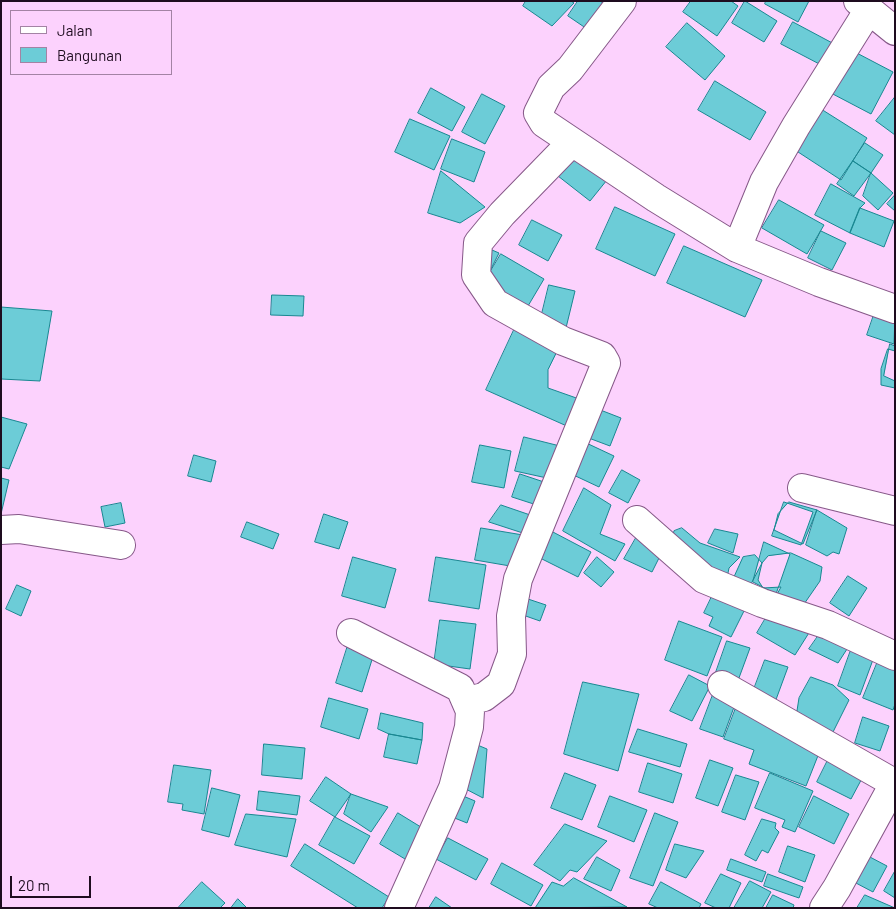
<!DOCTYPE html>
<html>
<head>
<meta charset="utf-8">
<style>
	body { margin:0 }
	#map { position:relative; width:896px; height:909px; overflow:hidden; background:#fcd2fd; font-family:Barlow,sans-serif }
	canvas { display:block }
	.frame { position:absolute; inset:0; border:2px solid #1e0c1f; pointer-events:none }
	.legend { position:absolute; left:10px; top:10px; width:162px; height:65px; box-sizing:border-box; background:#fcd2fd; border:1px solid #a383a4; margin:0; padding:6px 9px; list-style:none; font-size:15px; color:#1e0c1f }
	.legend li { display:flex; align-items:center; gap:10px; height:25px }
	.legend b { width:25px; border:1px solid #a383a4 }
	.scale { position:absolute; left:10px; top:876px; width:81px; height:22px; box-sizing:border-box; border:2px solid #1e0c1f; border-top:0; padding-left:6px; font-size:15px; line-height:18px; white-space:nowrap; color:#1e0c1f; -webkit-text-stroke:4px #fcd2fd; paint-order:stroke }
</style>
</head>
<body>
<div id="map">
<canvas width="896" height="909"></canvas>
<div class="frame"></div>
<ul class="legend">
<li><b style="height:6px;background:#fff"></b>Jalan</li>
<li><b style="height:14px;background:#6cccd7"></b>Bangunan</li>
</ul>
<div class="scale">20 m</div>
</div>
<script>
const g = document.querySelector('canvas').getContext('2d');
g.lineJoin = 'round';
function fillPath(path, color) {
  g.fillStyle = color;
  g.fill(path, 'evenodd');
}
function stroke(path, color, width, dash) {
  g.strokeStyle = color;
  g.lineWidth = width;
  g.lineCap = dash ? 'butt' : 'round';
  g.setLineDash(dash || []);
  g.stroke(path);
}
const building = new Path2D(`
	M526,1H571L574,3L552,26L523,6Z
	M578,1H600L610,8L593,33L568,16Z
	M691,1H731L738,6L717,36L683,12Z
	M745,1L777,21L764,42L732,23Z
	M766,1H809L798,22L765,4Z
	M793,22L838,46L827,68L781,44Z
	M687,23L725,56L705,80L666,47Z
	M851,50L893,72L871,114L829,92Z
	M715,81L766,112L750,140L698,110Z
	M431,88L465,107L452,131L418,113Z
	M482,94L505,106L485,144L462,132Z
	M895,97V135L876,121Z
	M821,109L867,138L841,180L795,150Z
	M410,119L450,136L434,170L395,152Z
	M452,139L485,152L474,182L441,169Z
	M865,143L883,155L871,173L853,161Z
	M578,150L611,175L590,201L558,176Z
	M853,161L871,173L854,196L837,184Z
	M441,171L485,207L460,223L428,213Z
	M871,173L893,193L878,210L863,196Z
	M831,184L865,203L860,208L850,233L815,215Z
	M895,195V211L887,204Z
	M779,200L824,225L807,254L762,228Z
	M615,207L675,234L655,276L596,249Z
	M860,208L894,221L884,247L850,233Z
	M532,220L562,235L548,261L519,245Z
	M821,231L846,243L832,270L808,258Z
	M684,246L762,280L745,317L667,283Z
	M485,247L499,253L491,269L478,263Z
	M501,254L544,279L528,306L485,281Z
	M549,285L575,291L565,332L539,326Z
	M272,295L304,296L303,316L271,315Z
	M877,306L895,315L894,344L867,335Z
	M1,307L52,311L40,381L1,379Z
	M514,330L597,367L569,427L486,390Z
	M562,342L601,358L582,400L548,388V370Z
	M890,344L895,346V381L884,376Z
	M888,349L895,351V388L881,385V369Z
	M590,406L621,418L610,446L578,434Z
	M1,417L27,424L9,469L1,467Z
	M524,437L564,447L556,480L515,471Z
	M582,441L614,456L599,487L567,472Z
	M480,445L511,451L504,488L472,482Z
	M194,455L216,461L211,482L188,476Z
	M622,470L640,480L628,503L609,493Z
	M520,474L553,485L546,508L512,497Z
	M1,478L9,480L1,514Z
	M584,488L611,505L600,534L625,544L615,561L563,531Z
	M784,502L813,512L801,545L772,536Z
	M789,502L817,510L803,544L774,530L778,514Z
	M121,503L125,523L105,527L101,507Z
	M501,505L539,518L532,536L489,522Z
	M817,510L847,528L839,554L833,552L827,556L806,545Z
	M324,514L348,522L339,549L315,542Z
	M247,522L279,534L273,549L241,537Z
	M481,528L523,535L516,567L475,560Z
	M682,528L700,543L740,557L729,568L726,583L669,548L674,531Z
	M715,529L738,534L733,553L708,543Z
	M551,531L591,552L578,577L538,557Z
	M636,538L662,552L652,572L624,559Z
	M764,542L790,554L776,594L753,582Z
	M791,553L822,567L820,581L802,607L776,596L781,587L763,588L758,580L762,563L768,556Z
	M755,555L762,563L751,584L733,579L743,557Z
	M353,557L396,569L385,608L342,596Z
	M436,557L486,565L479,609L429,601Z
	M597,557L614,572L601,587L584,573Z
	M848,576L867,588L849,616L830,603Z
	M17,585L31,591L21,616L6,609Z
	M716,588L748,603L731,637L709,626L713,617L704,613Z
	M522,597L546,605L540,621L517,613Z
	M770,611L812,628L795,655L757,633Z
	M440,620L476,624L470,669L434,664Z
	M679,621L722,637L707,676L665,660Z
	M821,632L849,646L838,663L809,649Z
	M727,641L750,648L736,686L714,678Z
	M349,642L375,650L362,692L336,683Z
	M851,650L874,657L860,695L838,686Z
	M765,660L788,667L774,705L751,697Z
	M878,661L895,667V704L893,710L863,698Z
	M689,675L710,686L692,721L670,711Z
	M811,677L833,685L849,700L831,736L796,717L799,698Z
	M583,682L639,694L618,771L564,754Z
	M714,692L737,699L723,737L700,729Z
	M329,698L368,709L359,739L321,727Z
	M739,700L821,748L806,786L749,764L754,750L724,739Z
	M381,713L423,723L422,740L389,734L378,729Z
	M863,717L889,726L880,751L855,743Z
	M638,729L687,744L680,767L629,752Z
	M389,734L422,740L417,764L384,757Z
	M264,744L305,748L302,779L262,775Z
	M475,744L487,749L483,798L460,786Z
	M832,752L867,769L851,799L817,782Z
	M710,760L733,768L718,806L696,798Z
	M648,763L682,774L673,803L639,792Z
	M174,765L211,770L204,814L182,810L183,804L168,802Z
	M565,773L596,785L582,820L551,808Z
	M770,773L813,791L795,832L782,827L785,820L755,808Z
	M736,775L759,782L745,820L722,812Z
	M326,777L351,794L335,817L310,801Z
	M212,788L240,795L229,837L202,830Z
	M259,791L300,796L297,815L257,810Z
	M456,793L475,801L467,823L447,815Z
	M351,794L388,807L371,832L344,814Z
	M610,796L647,810L634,842L598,827Z
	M814,796L849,814L834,844L799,827Z
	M398,813L429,832L410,862L380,844Z
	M655,813L678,822L653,886L630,878Z
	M246,814L296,819L287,857L235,845Z
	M335,817L370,836L354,864L319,845Z
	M762,819L776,823L775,828L779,832L768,853L762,850L756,861L745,855Z
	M565,824L607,841L577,872L570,870L560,881L534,865Z
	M448,838L488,859L476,880L436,859Z
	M305,844L389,897L382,908H358L291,866Z
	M675,844L704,851L686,878L666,870Z
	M788,846L815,855L805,882L779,872Z
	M868,856L887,866L873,892L854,882Z
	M597,857L620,870L611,891L584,879Z
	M731,859L766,872L762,882L727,870Z
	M502,863L543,885L531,906L491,884Z
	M895,871V898L884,891Z
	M721,874L741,883L729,908H716L705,903Z
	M768,874L803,887L799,898L764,886Z
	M574,878L627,907L535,908L552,882L563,886Z
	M750,881L771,892L762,908H734Z
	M202,882L225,903L220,908H178Z
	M661,882L701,904L699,908H658L649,904Z
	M773,895L794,905L793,908H766Z
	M865,895L895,908H857Z
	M436,897L452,908H429Z
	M238,899L247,908H231Z`);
fillPath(building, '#6cccd7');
stroke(building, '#198791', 1);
const minor = new Path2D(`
	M622,1L570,69L551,87L538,113L544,123L656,198L737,248L819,282L895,309
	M858,1L895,31
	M737,248L764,182L796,126L868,11
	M802,488L895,511
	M637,520L704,579L762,603L828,625L895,656
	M1,530L19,529L121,545
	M351,633L460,688L470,711L469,727L453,788L399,908
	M722,685L894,783
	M467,701L484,697L501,684L512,654L511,616L518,579L606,363L602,356L563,341L495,303L476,275L478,243L502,214L571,143
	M824,908L837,888L895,782`);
stroke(minor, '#865888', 30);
stroke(minor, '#fff', 28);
</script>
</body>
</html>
